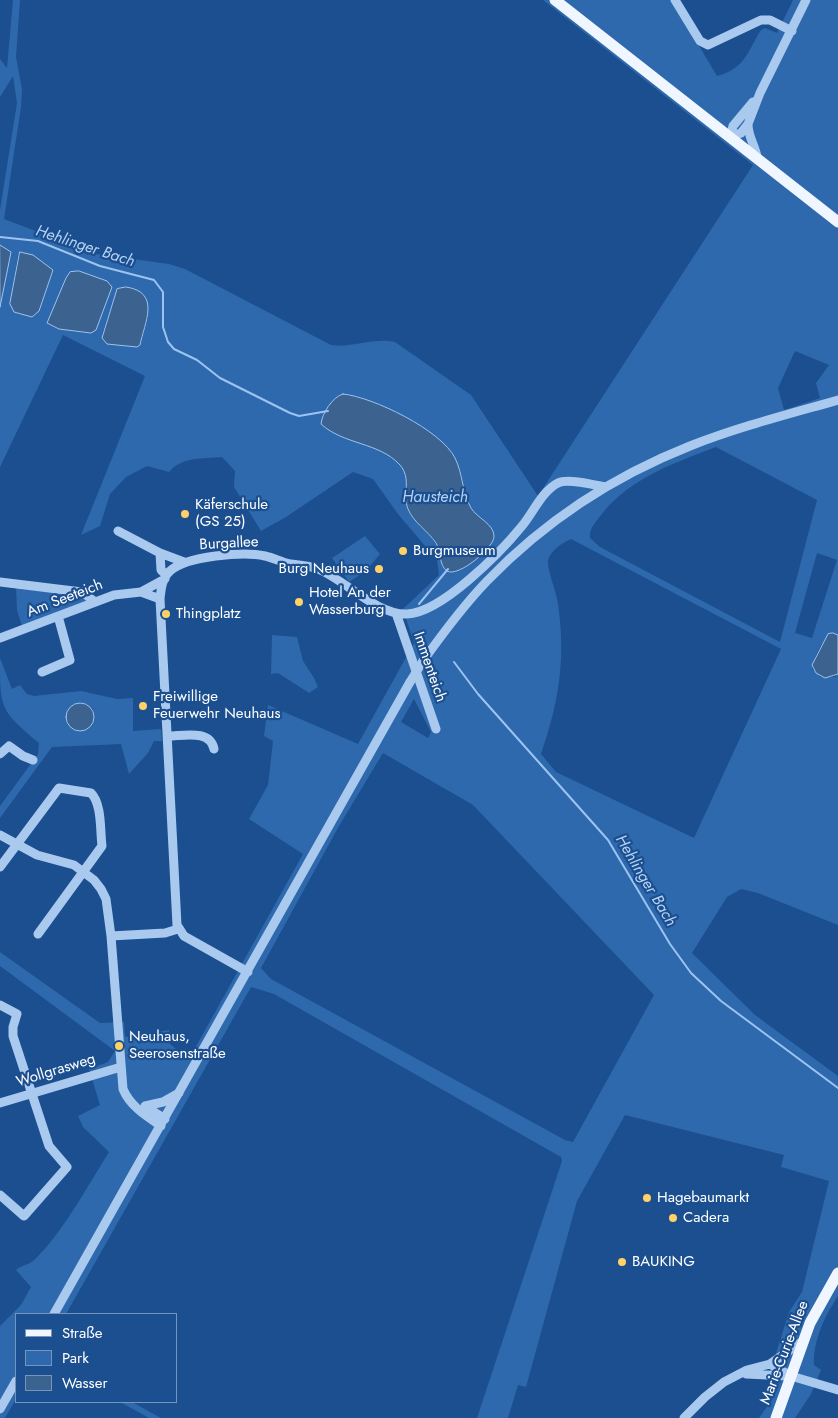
<!DOCTYPE html>
<html>
<head>
<meta charset="utf-8">
<style>
	body { margin:0 }
	#map { position:relative; width:838px; height:1418px; overflow:hidden; background:#1b4f8f; font-family:Jost,sans-serif }
	canvas { display:block }
	.legend { position:absolute; left:15px; top:1313px; width:162px; height:90px; box-sizing:border-box; background:#1b4f8f; border:1px solid #7695bc; margin:0; padding:6px 9px; list-style:none; font-size:15px; color:#fff }
	.legend li { display:flex; align-items:center; gap:10px; height:25px }
	.legend b { width:25px; border:1px solid #7695bc }
</style>
</head>
<body>
<div id="map">
<canvas width="838" height="1418"></canvas>
<ul class="legend">
<li><b style="height:6px;background:#f0f6ff"></b>Straße</li>
<li><b style="height:14px;background:#2e69ad"></b>Park</li>
<li><b style="height:14px;background:#3c6290"></b>Wasser</li>
</ul>
</div>
<script>
const g = document.querySelector('canvas').getContext('2d');
g.lineJoin = 'round';
function fillPath(path, color) {
  g.fillStyle = color;
  g.fill(path, 'evenodd');
}
function stroke(path, color, width, dash) {
  g.strokeStyle = color;
  g.lineWidth = width;
  g.lineCap = dash ? 'butt' : 'round';
  g.setLineDash(dash || []);
  g.stroke(path);
}
function label(font, color, halo, rows, align = 'center') {
  g.font = font + ' Jost,sans-serif';
  g.lineWidth = 4.5;
  g.setLineDash([]);
  g.textBaseline = 'middle';
  g.strokeStyle = halo;
  g.fillStyle = color;
  for (const [text, x, y, turn = 0] of rows) {
    g.save();
    g.translate(x, y);
    g.rotate((+turn || 0) * Math.PI / 180);
    g.textAlign = isNaN(turn) ? turn : align;
    if (halo) g.strokeText(text, 0, 0);
    g.fillText(text, 0, 0);
    g.restore();
  }
}
fillPath(new Path2D(`
	M13,0H20L16,57L22,89L21,107L4,219L96,254L169,264L185,269L331,345C352,348 374,337 395,342L471,395L538,496L753,165L543,0H672L717,76C746,68 747,52 761,30L765,28L777,33L793,0H838V635L833,633C821,641 815,655 812,669L821,677H835L838,674V925L758,893L741,889L727,897L692,953L755,1015L838,1076V1296C825,1316 813,1340 814,1365L821,1370L811,1394L795,1418H759L769,1404L776,1389L768,1379L789,1312L802,1292L829,1181L781,1167L784,1155L625,1115L577,1201L526,1387L518,1385L508,1418H477L562,1161L561,1157L274,994L251,987L66,1314H16V1399L5,1418H0V1326L21,1305L31,1287L16,1270C22,1265 28,1265 33,1261C61,1236 88,1185 109,1152L83,1127L78,1116L100,1105L89,1069L108,1062L115,1051L0,966V952L100,1023L124,1022L125,1037L169,1030L170,1044L189,1059L303,854L249,819L268,785L273,741L264,736L268,705L358,744L414,643L403,609L439,575L437,560L398,514L373,479L353,472L286,517L261,531L234,487L235,471L222,457C203,459 183,456 169,472L147,466L126,477L110,494L100,526L81,535L145,376L63,335L0,467V307L5,278L4,247L0,245V210L17,103L13,76L0,97V59L7,68ZM20,252L53,270L39,311L10,304L18,255ZM70,272L91,333L59,329L47,323ZM126,287L133,288L145,296L148,318L140,345L107,344L102,338L103,332L117,289ZM795,351L829,365L816,383L820,398L784,410L778,388ZM343,394C373,397 444,431 456,460C466,482 461,494 477,517L441,561C440,540 421,530 410,514C402,502 411,489 407,476C398,449 349,440 326,428L322,419ZM716,447L817,500L780,642L600,547L590,538C589,528 596,522 601,515C630,478 674,463 716,447ZM571,539L781,649L694,838L556,772L541,754C559,702 566,659 558,604C556,590 549,576 548,563C548,552 562,543 571,539ZM817,553L837,560L812,638L795,633ZM414,699L431,732L428,738L401,722ZM383,753L473,805L654,995L573,1142L565,1140L271,979L261,968L339,826Z
	M365,536L380,554L366,571L349,582L332,558Z
	M16,587L78,593L87,601L22,626L17,610Z
	M272,635L297,637L303,661L314,678L318,687L309,693L278,673L271,674Z
	M0,658L12,689L20,685L27,694L34,696L81,691L117,699L133,698V731L161,729L162,741H154L148,753L129,774L121,744L52,747L0,818V806L38,754L39,743C0,710 0,709 0,658ZM80,702L93,709L91,727L79,731Z
	M120,1402H132L161,1418H149Z`), '#2e69ad');
const water = new Path2D(`
	M0,245L11,252L0,307Z
	M20,252L33,255L53,270L39,311L32,317L14,312L10,304Z
	M79,271L107,281L112,287L96,330L91,333L59,329L47,323L66,278L70,272Z
	M126,287C162,292 144,324 140,345L137,347L107,344L102,338L117,289Z
	M343,394C373,397 441,430 455,458C463,474 462,492 471,508C477,518 494,524 494,536C495,547 458,578 447,571C439,566 441,551 436,543C428,531 413,522 408,509C402,494 412,479 400,465C379,442 344,445 321,424C322,414 332,397 343,394Z
	M833,633L838,635V674L825,678L816,673L812,665L828,634Z
	M66 717a14 14 0 1 1 28 0a14 14 0 1 1-28 0Z`);
fillPath(water, '#3c6290');
stroke(water, '#9cc4f0', 1);
stroke(new Path2D(`
	M0,237L38,241L100,266L154,280L163,292V327L168,342L174,349L197,360L220,378L290,413L299,416L328,411
	M419,604L448,569
	M454,662L478,694L608,840L670,944L691,973L721,1001L838,1088`), '#9cc4f0', 2);
stroke(new Path2D(`
	M675,0L700,41L708,45L761,20H770L792,31
	M748,124C748,137 755,145 757,157
	M730,137L741,133L748,124L760,93L806,0
	M730,137L733,126L753,102
	M118,531L160,553L161,570L166,575
	M160,553L184,562
	M0,582L82,592L94,601
	M141,592L165,579
	M396,613L436,729
	M0,638L114,595L141,592L160,599
	M423,661C443,633 463,606 487,581C544,522 614,476 690,446C738,427 789,414 838,400
	M42,672L70,660L58,616
	M168,736C183,736 210,729 214,749
	M0,754L9,746L23,756L33,760
	M0,835L37,855L74,865L94,880L101,889L106,899L111,936L123,1089C130,1106 146,1116 161,1126
	M0,867L59,788L91,793C102,804 100,830 102,846L38,934
	M111,936L165,933L178,929
	M248,972L184,936L177,925L160,599C161,589 162,578 170,571C186,556 244,551 265,556C274,558 281,562 290,564C300,565 311,566 320,570C346,581 377,615 407,614C441,613 500,553 522,526C533,513 542,491 558,483C568,478 594,485 606,487
	M0,1005L17,1014L13,1027V1036L49,1146L67,1167L24,1216L0,1195
	M0,1103L121,1067
	M145,1106L163,1102L179,1093
	M145,1106L165,1119
	M54,1314L410,682
	M770,1364L791,1376L838,1390
	M746,1374L788,1376
	M0,1409L16,1381
	M684,1418L705,1397L724,1382L747,1370L770,1364L803,1341`), '#a9c9ee', 9);
stroke(new Path2D(`
	M555,0L838,222
	M776,1418L810,1323L838,1273`), '#f0f6ff', 11);
stroke(new Path2D(`
	M410,682L423,661`), '#a9c9ee', 9);
for (const [x, y, r, color] of [
	[185,514,5,"#ffd166"],
	[403,551,5,"#ffd166"],
	[379,569,5,"#ffd166"],
	[299,602,5,"#ffd166"],
	[166,614,5,"#ffd166"],
	[143,706,5,"#ffd166"],
	[119,1046,5,"#ffd166"],
	[647,1198,5,"#ffd166"],
	[673,1218,5,"#ffd166"],
	[622,1262,5,"#ffd166"]
]) {
  const dot = new Path2D();
  dot.arc(x, y, r, 0, 2 * Math.PI);
  g.fillStyle = color;
  g.fill(dot);
  stroke(dot, '#1b4f8f', 2);
}
label('15px', '#fff', '#1b4f8f', [
	["Käferschule",195,505],
	["(GS 25)",195,522],
	["Burgmuseum",413,551],
	["Burg Neuhaus",369,569,"right"],
	["Hotel An der",309,593],
	["Wasserburg",309,610],
	["Thingplatz",176,614],
	["Freiwillige",153,697],
	["Feuerwehr Neuhaus",153,714],
	["Neuhaus,",129,1037],
	["Seerosenstraße",129,1054],
	["Hagebaumarkt",657,1198],
	["Cadera",683,1218],
	["BAUKING",632,1262]
], 'left');
label('15px', '#fff', '#1b4f8f', [
	["Burgallee",229,544,-3],
	["Am Seeteich",65,599,-21],
	["Immenteich",429,667,71],
	["Wollgrasweg",56,1071,-17],
	["Marie-Curie-Allee",785,1353,-69]
]);
label('italic 16px', '#b5d3f5', '#1b4f8f', [
	["Hehlinger Bach",85,247,18],
	["Hausteich",435,498],
	["Hehlinger Bach",645,881,59]
]);
</script>
</body>
</html>
